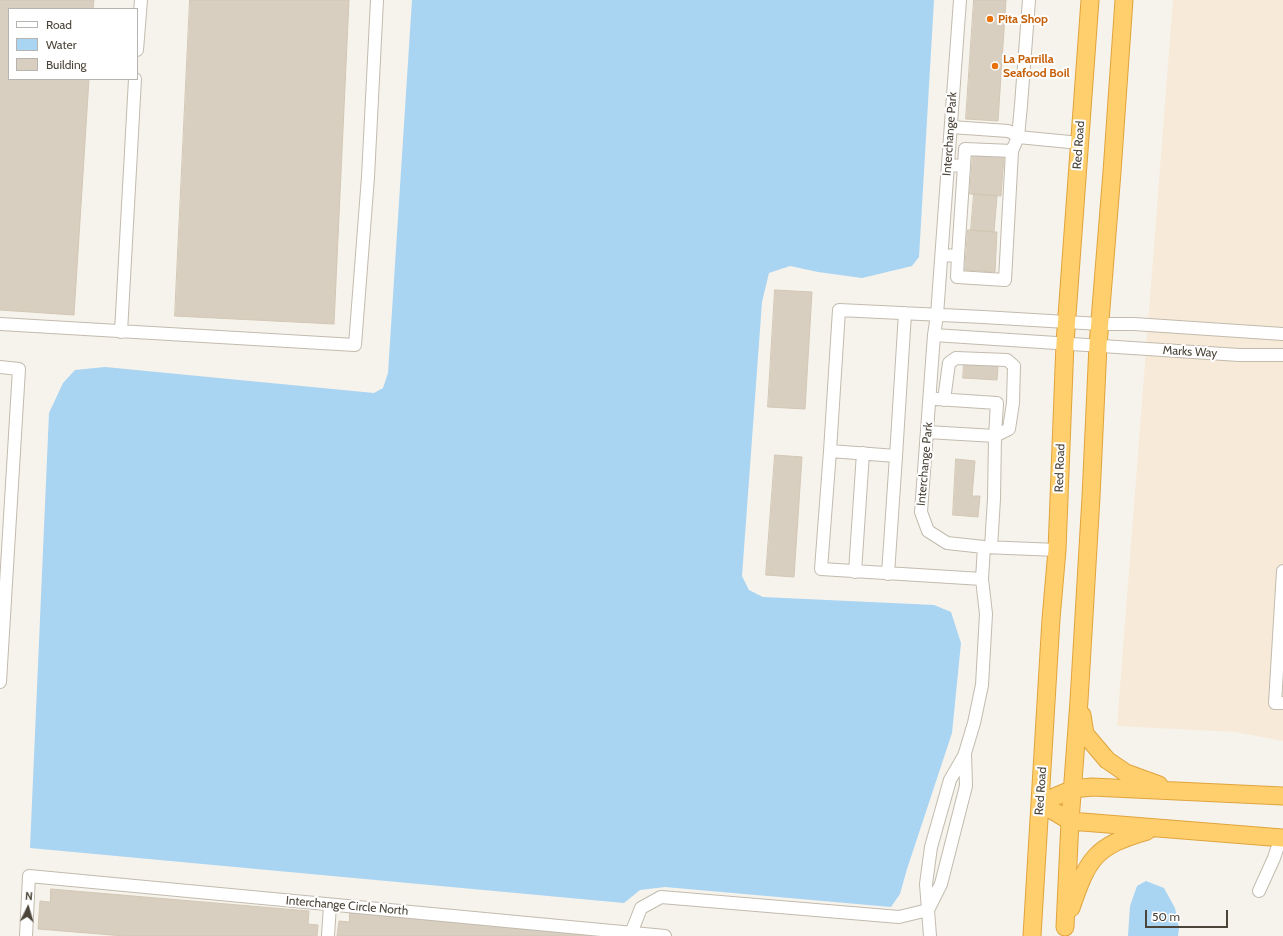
<!DOCTYPE html>
<html>
<head>
<meta charset="utf-8">
<style>
	body { margin:0 }
	#map { position:relative; width:1283px; height:936px; overflow:hidden; background:#f6f3ec; font-family:Cabin,sans-serif }
	canvas { display:block }
	.legend { position:absolute; left:8px; top:8px; width:130px; height:72px; box-sizing:border-box; background:#fff; border:1px solid #b7b4b0; margin:0; padding:5px 7px; list-style:none; font-size:12px; color:#4b4439 }
	.legend li { display:flex; align-items:center; gap:8px; height:20px }
	.legend b { width:20px; border:1px solid #b7b4b0 }
	.north { position:absolute; left:8px; top:888px; width:40px; height:40px; -webkit-text-stroke:3px #fff; paint-order:stroke; rotate:5deg; font-size:11px; font-weight:700; line-height:16px; text-align:center; color:#4b4439 }
	.north::after { content:''; display:block; margin:auto; width:14px; height:18px; background:#4b4439; clip-path:polygon(50% 0,100% 100%,50% 72%,0 100%) }
	.scale { position:absolute; left:1145px; top:910px; width:83px; height:18px; box-sizing:border-box; border:2px solid #4b4439; border-top:0; padding-left:5px; font-size:12px; line-height:14px; white-space:nowrap; color:#4b4439; -webkit-text-stroke:3px #fff; paint-order:stroke }
</style>
</head>
<body>
<div id="map">
<canvas width="1283" height="936"></canvas>
<ul class="legend">
<li><b style="height:5px;background:#fff"></b>Road</li>
<li><b style="height:11px;background:#a9d4f2"></b>Water</li>
<li><b style="height:11px;background:#d8cfc1"></b>Building</li>
</ul>
<div class="north">N</div>
<div class="scale">50 m</div>
</div>
<script>
const g = document.querySelector('canvas').getContext('2d');
g.lineJoin = 'round';
function fillPath(path, color) {
  g.fillStyle = color;
  g.fill(path, 'evenodd');
}
function stroke(path, color, width, dash) {
  g.strokeStyle = color;
  g.lineWidth = width;
  g.lineCap = dash ? 'butt' : 'round';
  g.setLineDash(dash || []);
  g.stroke(path);
}
function label(font, color, halo, rows, align = 'center') {
  g.font = font + ' Cabin,sans-serif';
  g.lineWidth = 4;
  g.setLineDash([]);
  g.textBaseline = 'middle';
  g.strokeStyle = halo;
  g.fillStyle = color;
  for (const [text, x, y, turn = 0] of rows) {
    g.save();
    g.translate(x, y);
    g.rotate((+turn || 0) * Math.PI / 180);
    g.textAlign = isNaN(turn) ? turn : align;
    if (halo) g.strokeText(text, 0, 0);
    g.fillText(text, 0, 0);
    g.restore();
  }
}
fillPath(new Path2D(`
	M1173,0H1283V741L1235,732L1117,726Z`), '#f7ead8');
fillPath(new Path2D(`
	M412,0H934L919,257L912,266L862,278L818,272L790,266L769,273L762,302L742,576L749,590L763,597L934,605L951,612L961,643L952,733L907,869L900,894L891,907L665,887L640,890L624,903L30,848L49,413L63,383L75,370L105,367L374,393L383,388L388,373Z
	M1146,881L1164,888L1175,908L1179,928L1178,936H1128L1130,906L1137,886Z`), '#a9d4f2');
const building = new Path2D(`
	M0,0H94L93,9H9V79H89L74,315L0,310Z
	M190,0H349L334,324L175,316Z
	M974,0H1006L998,121L966,119Z
	M973,154L1004,156L1001,196L970,194Z
	M974,194L997,196L994,232L971,230Z
	M968,230L997,232L995,272L965,270Z
	M775,290L812,292L805,409L768,407Z
	M964,364L998,366L997,380L963,378Z
	M775,455L802,457L794,577L766,575Z
	M956,459L975,461L972,496H980L978,517L953,515Z
	M51,889L309,911L308,924L318,925L317,936H124L38,929L40,901L50,902Z
	M350,908L607,936H337L339,921L349,922Z`);
fillPath(building, '#d8cfc1');
stroke(building, '#d3c7b4', 1);
const minor = new Path2D(`
	M960,0L937,315L934,335L921,512L928,531L947,543L984,547L1057,550
	M137,50L141,0
	M951,127L1008,131L1013,133L1018,137
	M1018,137L1021,105L1029,0
	M948,165L964,166L958,256
	M964,166L965,149L1012,151
	M942,255L958,256L957,277L1005,280L1012,151L1018,137L1080,143
	M905,313L896,456L830,451L839,310L983,317L1100,324H1134L1283,334
	M0,324L355,345L368,177L377,0
	M121,332L135,79
	M934,335L1239,355H1283
	M0,367L19,369L0,682
	M944,400L949,363L956,358L1007,360L1014,366L1013,403L1009,429L995,436L994,499L991,547
	M927,432L995,436L997,403L936,399
	M830,451L821,569L982,579
	M1283,571L1275,703H1283
	M855,572L863,453
	M888,574L896,456
	M1259,891L1274,858L1281,837
	M928,910L941,884L966,786L965,753L974,723L982,685L986,614L982,579L984,547
	M26,936L29,876L665,936
	M328,936L330,905
	M630,936L641,908L661,897L899,917L928,910
	M930,936L926,884L931,847L950,780L965,754`);
const highway = new Path2D(`
	M1082,715L1085,734L1107,760L1126,773L1159,785
	M1040,803L1070,821L1283,838
	M1040,803L1073,789L1092,787L1283,796
	M1071,908C1088,858 1095,846 1147,831
	M1065,927L1070,821L1079,701L1091,497L1098,345L1112,172L1124,0
	M1032,936L1051,619L1057,550L1065,343L1090,0`);
stroke(minor, '#c2bbae', 14);
stroke(highway, '#e0a43c', 19);
stroke(minor, '#fff', 12);
stroke(highway, '#ffcf6e', 17);
for (const [x, y, r, color] of [
	[990,19,4,"#e8710a"],
	[995,66,4,"#e8710a"]
]) {
  const dot = new Path2D();
  dot.arc(x, y, r, 0, 2 * Math.PI);
  g.fillStyle = color;
  g.fill(dot);
  stroke(dot, '#fff', 1.5);
}
label('bold 12px', '#c56008', '#fff', [
	["Pita Shop",998,19],
	["La Parrilla",1003,59],
	["Seafood Boil",1003,73]
], 'left');
label('12px', '#4b4439', '#fff', [
	["Interchange Park",950,134,-86],
	["Red Road",1079,145,-86],
	["Marks Way",1190,352,3],
	["Interchange Park",925,464,-85],
	["Red Road",1060,468,-88],
	["Red Road",1041,791,-86],
	["Interchange Circle North",347,906,5]
]);
</script>
</body>
</html>
